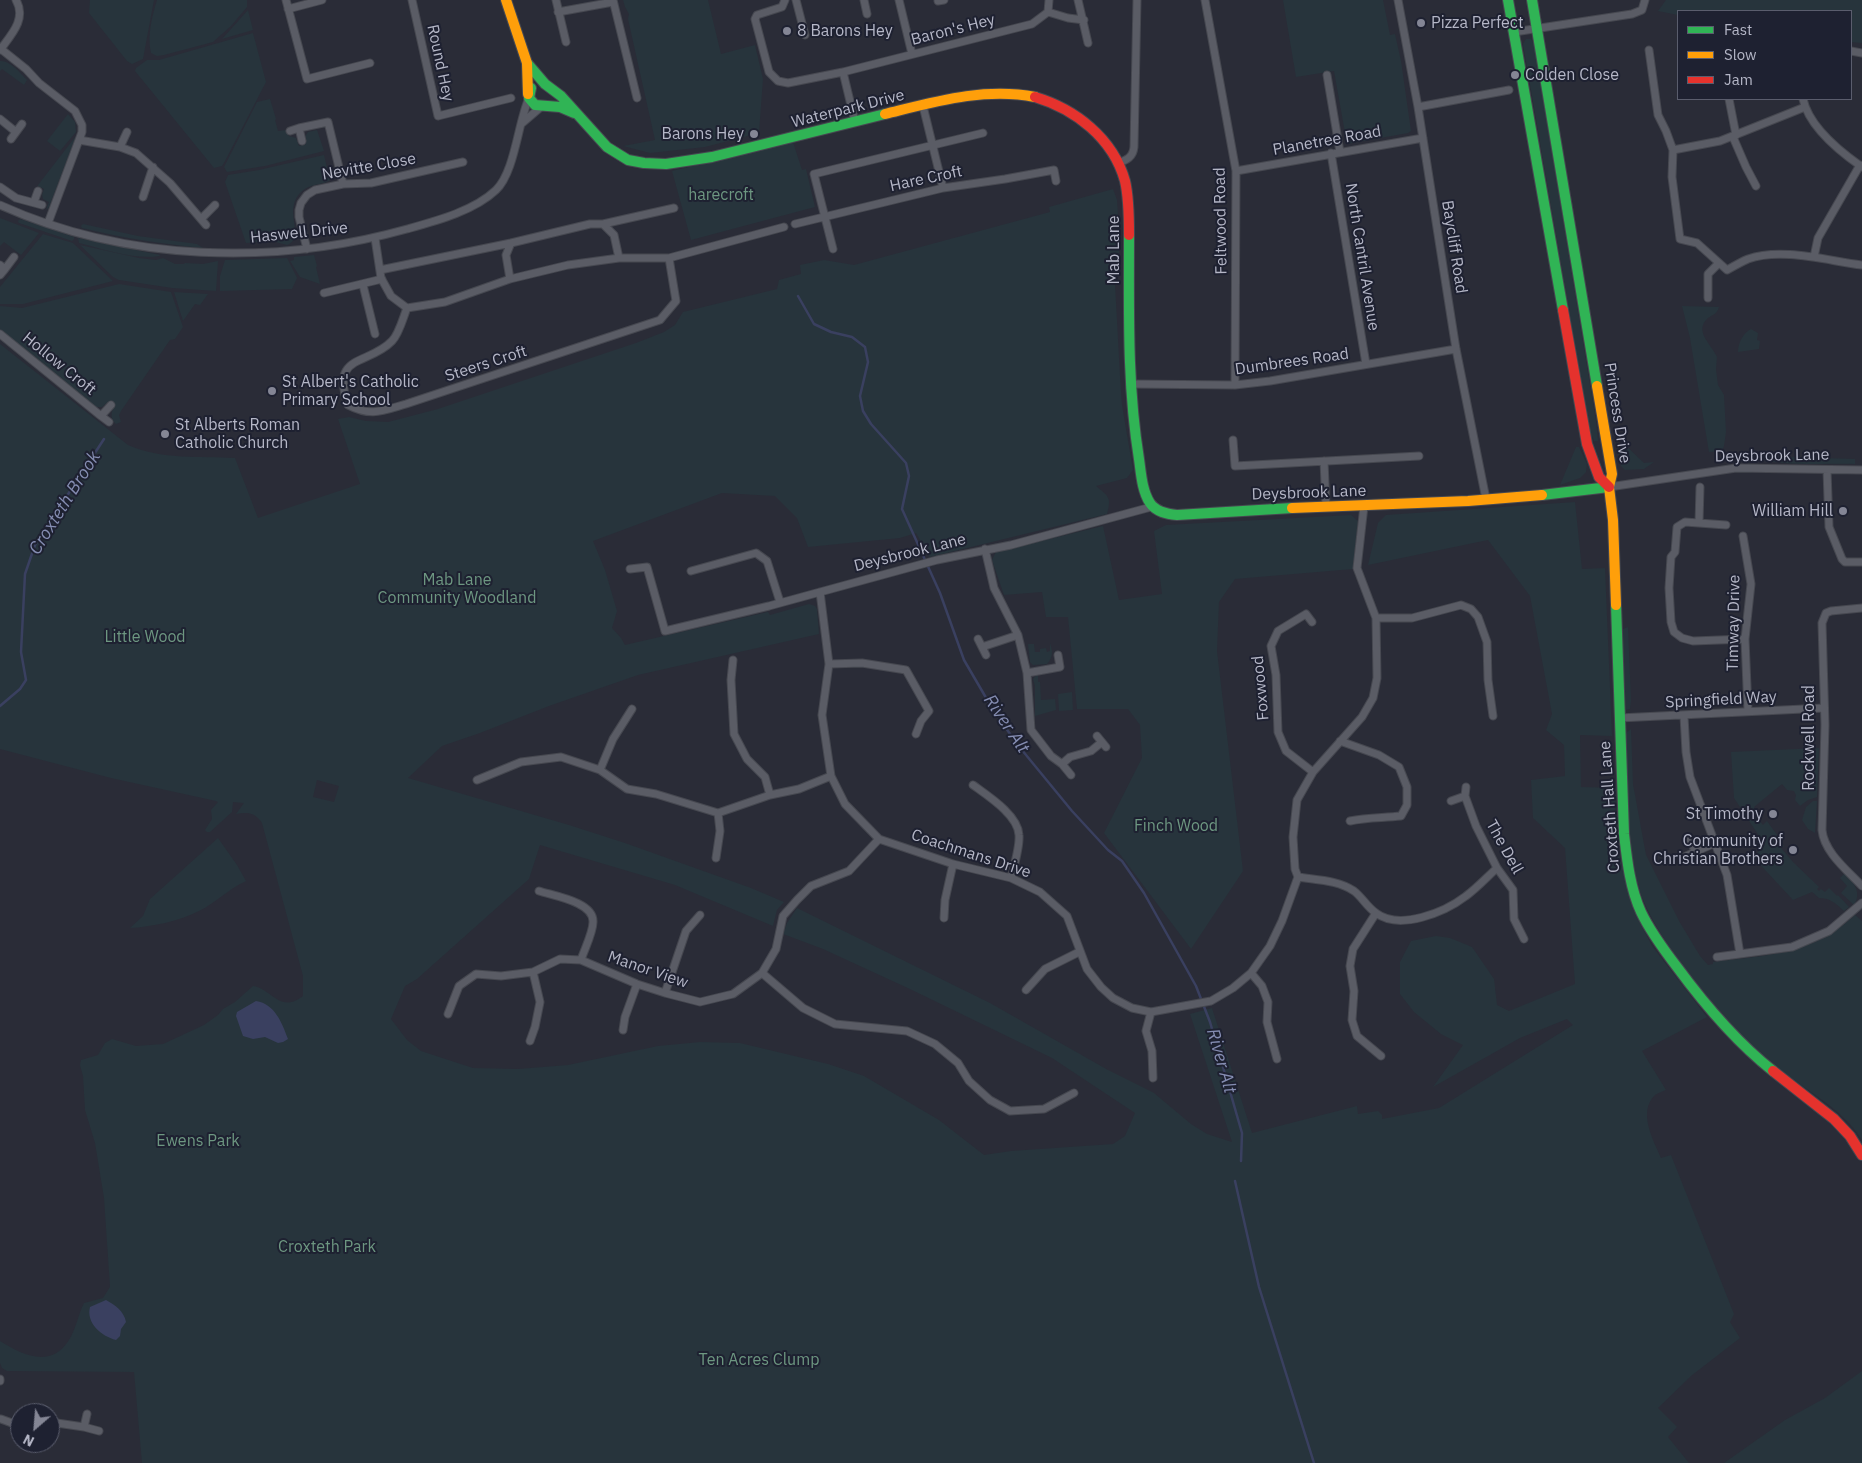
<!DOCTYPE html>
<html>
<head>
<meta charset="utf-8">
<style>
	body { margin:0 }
	#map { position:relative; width:1862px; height:1463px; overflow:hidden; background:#2a2c37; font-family:"IBM Plex Sans",sans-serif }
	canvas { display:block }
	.legend { position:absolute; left:1677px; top:10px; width:175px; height:90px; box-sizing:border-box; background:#1e2131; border:1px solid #5a5d6d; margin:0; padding:6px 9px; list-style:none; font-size:15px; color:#b5b7c7 }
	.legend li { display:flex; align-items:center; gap:10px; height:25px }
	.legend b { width:25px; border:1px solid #5a5d6d }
	.north { position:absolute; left:10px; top:1403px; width:50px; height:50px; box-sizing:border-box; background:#1e2131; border:1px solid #5a5d6d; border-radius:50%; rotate:207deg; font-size:14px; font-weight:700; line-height:20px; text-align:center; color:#b5b7c7 }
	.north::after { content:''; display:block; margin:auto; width:18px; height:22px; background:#848695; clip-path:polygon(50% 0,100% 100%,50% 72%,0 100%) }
</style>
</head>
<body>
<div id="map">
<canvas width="1862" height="1463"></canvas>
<ul class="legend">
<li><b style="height:6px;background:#30b455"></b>Fast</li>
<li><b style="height:6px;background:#ff9f0a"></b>Slow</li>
<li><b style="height:6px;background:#e5322d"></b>Jam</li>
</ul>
<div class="north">N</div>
</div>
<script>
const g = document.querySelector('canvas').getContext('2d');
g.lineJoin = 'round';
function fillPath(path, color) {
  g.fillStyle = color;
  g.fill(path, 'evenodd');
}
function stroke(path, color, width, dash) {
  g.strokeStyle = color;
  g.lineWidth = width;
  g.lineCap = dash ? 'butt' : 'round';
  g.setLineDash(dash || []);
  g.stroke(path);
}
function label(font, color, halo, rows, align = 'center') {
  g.font = font + ' "IBM Plex Sans",sans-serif';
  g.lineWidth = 4;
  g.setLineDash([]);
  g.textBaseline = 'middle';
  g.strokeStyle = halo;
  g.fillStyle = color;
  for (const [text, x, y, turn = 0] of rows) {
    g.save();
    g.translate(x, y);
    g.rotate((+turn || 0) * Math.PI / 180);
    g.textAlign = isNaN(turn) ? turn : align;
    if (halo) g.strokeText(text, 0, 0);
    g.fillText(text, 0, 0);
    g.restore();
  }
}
fillPath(new Path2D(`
	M90,0H154L143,59L132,64L127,61L89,13Z
	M157,0H247V7L231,26L213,42L164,55L157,56L151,53C147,36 152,16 157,0Z
	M623,0H708L721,54L755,45L763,79L759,133L705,147L650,153L623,146L655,140L628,19L629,14L625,7Z
	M1283,0H1383L1390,35L1395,34L1401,61L1411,131L1408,133L1347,144L1334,71L1296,77Z
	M1666,0H1862V43L1851,42V11H1678V15L1658,11Z
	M248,10L253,30L222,39Z
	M253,33L266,82L225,161L222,166L214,168L135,71L136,68L147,60H159Z
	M1526,39H1531L1534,44L1596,421L1598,441H1594L1590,431L1523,44Z
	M0,61C10,60 20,73 27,80L24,85L2,69L0,71Z
	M270,99L276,119L275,120L278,131L287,130L289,136L296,138L299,146L306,144L305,137L308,132L317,130L324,151L265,166L227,172L224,167L257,102Z
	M68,114L75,122L76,132L60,151L47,141Z
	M76,136L49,207L46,210L49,202L43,199L42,195L44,189L38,186V185Z
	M793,142L802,170L806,169L815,207L691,240L672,171Z
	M324,155L329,176L334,175V177C324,188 304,180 295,201C288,216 304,239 287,245L272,241L246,243L225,182L228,175L259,170Z
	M1113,189L1117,200L1119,228V261L1115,284L1120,376L1122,405L1133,470L1127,478L1096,486C1108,496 1112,497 1107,514L930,557L916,533L900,538L808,547L797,518L775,496L722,493L593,541L605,570L617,611L612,628L621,638L625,645L768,612L770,615L809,604L815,606L817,609L819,634L638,675L549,706L480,733L442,746L408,778L569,825L625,843L751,888L784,902L777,910L773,926L675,885L540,845L529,879L417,979L405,986L391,1019L407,1040L421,1051L473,1068L518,1069L568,1065L658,1046L700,1042L740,1043L828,1064L864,1076L939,1120L984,1155L1011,1151L1113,1144L1125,1136L1135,1113L1052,1058L912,990L823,949L783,934L787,923L797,908L990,1003L1108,1070L1154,1093L1191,1124L1207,1134L1232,1142L1190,1014L1212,1008L1252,1133L1357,1106L1358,1114L1378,1111L1382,1115V1119L1439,1108L1573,1025L1567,1019L1520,1038L1433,1087L1463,1045L1441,1034L1414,1012L1400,994V962L1411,941L1436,936L1450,938L1472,947L1494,979L1497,1005L1509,1011L1575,984L1565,848L1533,818L1531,780L1565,776L1564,745L1546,730L1552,714L1530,596L1488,540L1368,565L1378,523L1386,515L1575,502L1582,569L1605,568L1612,736L1580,735L1581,787L1616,788L1614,837L1635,913L1652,946L1707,1017L1642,1051L1666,1090C1663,1091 1658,1093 1655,1095C1637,1112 1654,1141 1661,1158L1671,1155L1734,1314L1730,1322L1740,1338L1691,1376L1658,1408L1677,1427L1668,1437L1689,1463H142L134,1372L7,1371L2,1368L0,1363V1341C22,1355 51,1369 69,1340C76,1329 78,1315 84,1303L103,1298L110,1287L104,1198L95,1143L85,1110L83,1076L80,1065L81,1060L98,1055L105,1043L112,1039L136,1046L163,1044L204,1025L218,1015L223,1009L235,1002L253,986C272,989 280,1014 303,996V976L262,823C255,812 247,812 236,814L244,803L233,802L232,812L210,832H207L205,830L212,819L211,810L218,802L216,801L111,778L0,749V344L128,445C161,460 200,456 235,458L258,518L360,484L338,419L349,417L366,421L388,422L438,409L636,343L664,332L675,325L683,312L777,289L779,280L801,274L800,265L824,260L854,265L1050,212L1049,207ZM317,780L339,786L334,802L313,797Z
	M0,218L39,233L21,255L4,242L0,246Z
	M20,219L74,237V239L72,241L19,223L18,221Z
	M83,224L138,236L197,244L203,248C162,244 122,238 82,228L81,226Z
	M43,234L73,243L113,281L23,304H0V287Z
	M78,238L160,255L159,256C134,260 103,249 79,243Z
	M80,245L139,258L156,260L163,258L175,264H184L185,263L203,264L218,261L216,291L172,288L119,280L113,277Z
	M314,255L317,266L316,267L320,284L300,277L290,261L294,260V257Z
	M287,258L297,278L292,289L220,291V276L225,260Z
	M119,284L171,292L183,327L175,339L170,340L121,411L119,415L121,422L116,424C110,419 111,412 114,406L108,402L102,407H95L0,333V306L22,308Z
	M174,292L208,294L200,305L195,304L183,321Z
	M1682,306L1719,307C1717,314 1714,314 1708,318C1693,331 1712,345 1717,357L1716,369L1718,385L1724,395L1726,432L1724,446L1722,451L1709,452L1690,338Z
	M1751,329L1758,333L1757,340L1760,341L1759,349L1738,352C1738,343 1743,333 1751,329Z
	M1623,443L1644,463L1654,462L1644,469L1625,470L1621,466L1616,445Z
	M1576,447H1579L1587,464L1586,472L1580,478L1560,485Z
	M1756,456L1855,459V464C1826,463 1781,467 1754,457Z
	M1351,515L1358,521L1353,569L1235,579L1219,602L1217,651L1243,871L1191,949L1104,833L1142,758L1140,725L1128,709H1077L1068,617H1046L1042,592L1004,595L992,560L996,552L1103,526L1119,600L1162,594L1154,531L1166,525Z
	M1628,627L1631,700L1630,709L1626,710L1622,631L1623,629Z
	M1050,643C1053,652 1053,657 1047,664L1033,665L1030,662L1028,644H1034L1035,652H1040V649L1046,648L1047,652L1050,651Z
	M1038,673V682H1040L1041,700L1055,699L1056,710L1035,716V686L1033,679Z
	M1072,692L1073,710L1059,711L1058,694Z
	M1631,729L1633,784L1646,855L1679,921L1700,956L1708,965L1713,964V962C1769,955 1812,955 1855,915L1862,921V1140C1843,1109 1807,1091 1779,1069C1767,1059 1755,1050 1744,1040C1728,1023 1714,1005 1700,988C1673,953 1645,917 1634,873C1627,845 1629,815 1628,786C1628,772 1623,750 1624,737C1625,733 1628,731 1631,729Z
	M1819,748L1817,797L1808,800L1800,806L1795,800L1796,795L1794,791L1787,790L1782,784L1754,807L1758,812L1755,815L1763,825L1767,821L1780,839L1779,840L1784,846L1781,848L1793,862L1819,887L1817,889L1819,891L1821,889L1825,892L1829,888L1837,896L1838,895L1849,907L1844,911C1836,904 1831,898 1819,898L1812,892L1793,900L1753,857L1765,845L1734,798L1731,752Z
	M1813,801H1817L1815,833L1808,829L1802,820L1806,807Z
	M218,838L237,865L246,881C228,889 216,903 199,911C180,921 151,927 130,928L143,916L150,899Z
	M1845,873C1854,883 1862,893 1854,905L1841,893L1847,886L1840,878Z
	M1862,1371V1463H1724L1785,1420L1825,1398Z`), '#27343c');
fillPath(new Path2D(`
	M256,1001C275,1004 282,1023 288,1039L283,1042L278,1043L265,1037L253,1039L243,1036L236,1016L237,1012Z
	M106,1300C115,1305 124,1311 126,1322L121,1329L120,1336L116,1340C101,1336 86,1323 90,1307Z`), '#3a4060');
stroke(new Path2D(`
	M798,296L814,324L831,332L852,337L865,347L868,362L860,396L863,411L871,424L906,463L909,476L902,509L940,593L964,660L992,708L1017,744L1072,811L1108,850L1122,861L1144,893L1196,986L1210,1022L1242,1133L1241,1161
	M0,706L20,689L26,680L21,652L25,574L35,545L104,439
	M1235,1181L1259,1287L1314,1463`), '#3a4060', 2.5);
const street = new Path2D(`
	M286,0L307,79L370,63
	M412,0L438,116L511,98
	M556,0L566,42
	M613,0L637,98
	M785,0L782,7L757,15L755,19L769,72L778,81L788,83L843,72L1032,24L1048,12L1049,0
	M796,0L805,35
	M864,0L867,14
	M899,0L912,54
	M1078,0L1088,43
	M1205,0L1236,171L1235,385
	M1398,0L1418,107L1456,349L1486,499
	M938,1L944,0
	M288,9L322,0
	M558,12L613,2
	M1048,12L1068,18L1084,20
	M1514,32L1632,14L1642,10L1645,0
	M1,49L26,69L39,83L75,111L82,125V132L48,223
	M0,50C11,35 27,19 16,0
	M1649,50L1658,115L1666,131L1673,150L1672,177L1680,239L1697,243L1727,270C1734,266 1741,262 1748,259C1782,247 1828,261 1862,265
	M1851,51L1862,53
	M843,72L855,122
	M1327,75L1340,152
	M1729,99L1736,135
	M1803,99C1809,127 1839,151 1862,167
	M923,106L943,188
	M1418,107L1509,90
	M0,119L16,132
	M521,124L542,106
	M299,128L328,122L343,184
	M290,131L299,128L302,141
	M1733,137L1746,167L1756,186
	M11,139L22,124
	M79,140L120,147L136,153L170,183L206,225
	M120,147L127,132
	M1673,150L1720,141L1805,107
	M1331,153L1366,364
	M1118,163C1127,160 1133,157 1134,147L1137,0
	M1236,171L1423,138
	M0,187L16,198L42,205
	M143,197L153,167
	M34,202L38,191
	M0,205C126,262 275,266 407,229C436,221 474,211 496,190C515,172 518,122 529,98
	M202,218L215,205
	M603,224L674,208
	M795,224L943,188L1005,179L1054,170L1056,181
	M375,238L381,278L391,296L407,308L445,302L510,279L568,265L619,258H669L784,227
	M307,249L299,217V210L301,203L307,195L315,190L343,184L371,183L463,162
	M833,249L814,174L983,133
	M1814,257L1818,238L1860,165
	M0,265L5,269L0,275
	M5,269L14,257
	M380,270L511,243
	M510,279L506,255L511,243L590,224H603L614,235L619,258
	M363,285L375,334
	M324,293L382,279
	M1708,298V274L1719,263
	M407,308C403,318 399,334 392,341C368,366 330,353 348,405C371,417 382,411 406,404L660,320L676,301L669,258
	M0,334L101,416
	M1130,384L1235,385L1270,381L1456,349
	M109,422L101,416L111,405
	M1233,440L1235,466L1419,456
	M1324,461L1326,506
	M1827,470L1829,527L1842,559L1845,562H1862
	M1609,487L1736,468L1862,470
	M1699,523L1700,487
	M1726,525L1685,522L1677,527L1675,552L1671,557L1669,588L1671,622L1674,632L1682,638L1693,641L1745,639
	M1743,536L1751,584L1745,639L1748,711
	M985,549L994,588L1018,635L1027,673L1031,730L1051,756L1062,764L1071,775
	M630,569L647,567L665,631L769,606L937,560L1011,545L1151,507
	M691,571L756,553L767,561L780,602
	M820,592L829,664L822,715L831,776L845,804L879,839L953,864L1011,878L1040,892L1067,916L1087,969L1101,987L1113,998L1132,1008L1151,1012L1211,1001L1233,988L1251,973L1270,946L1282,921L1298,877L1295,869L1293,837L1297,800L1313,772L1362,717L1373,698L1377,678L1376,618L1357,568L1364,506
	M1862,608L1831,611L1826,613L1822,623L1825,725L1822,830C1824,852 1847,870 1862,886
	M1376,618H1412L1461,605L1471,609L1478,617L1487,642L1488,680L1493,716
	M1312,622L1306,614L1278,631L1271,646L1276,675L1278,732L1286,751L1313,772
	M978,639L986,655
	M982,647L1018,635
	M733,660L731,680L734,734L747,759L765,777L770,795
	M829,664L862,663L906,670L929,711L921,721L916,734
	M1027,673L1060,667L1058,655
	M1684,716L1686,752L1690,777L1727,875L1740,954
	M1619,718L1824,708
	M1097,736L1106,747
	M1340,741L1379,755L1399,767L1407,787V805L1401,816C1383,818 1367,817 1350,821
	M1062,764L1070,757L1091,751L1102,742
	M600,770L613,739L632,709
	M477,780L521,762L561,757L600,770L627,789L656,794L718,813L770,795L799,789L831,776
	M973,785C988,796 1018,815 1019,835C1020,847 1014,866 1011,878
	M1466,787L1465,796L1476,826L1497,868L1513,890L1514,919L1524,939
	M1451,801L1465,796
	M1689,839L1696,852
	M1686,856L1715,843
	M716,858L720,831L718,813
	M1298,877C1316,880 1338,880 1354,891C1362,897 1367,907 1376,913C1400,931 1445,912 1466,896C1477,888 1487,877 1497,868
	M539,891C554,896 594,902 593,922C593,933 584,950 581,960
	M1376,913L1353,949L1350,966L1354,991L1352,1020L1357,1036L1381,1056
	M944,918L945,900L953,864
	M1717,957L1792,947L1829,931L1862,903
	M762,973L803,1008L835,1024L907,1031L935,1044L958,1063L969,1081L990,1100L1010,1111L1044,1109L1074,1093
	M1251,973L1262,986L1268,1002L1267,1022L1277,1059
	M1026,990L1045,969L1079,952
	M665,993L686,931L700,915
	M1151,1012L1146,1031L1152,1051L1153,1078
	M448,1014L459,986L476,974L501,976L533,972L560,959L581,960L637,984L665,993L700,1002L733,994L762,973L776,949L783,916L797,900L811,886L849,871L879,839
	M623,1030L625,1017L637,984
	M530,1041L535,1027L540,1002L533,972
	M0,1381V1379
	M87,1414L84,1427L99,1431
	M1,1419L20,1426
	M50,1422L84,1427`);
const fast = new Path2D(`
	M1508,0L1563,310
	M1532,0L1597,386
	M527,63L545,84L561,96L607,147L628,160L644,163L666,164L712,157L885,114
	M531,88L529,98L535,105L560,107L574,113
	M1129,235C1129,310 1127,385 1139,459C1141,473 1142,491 1150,503C1156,512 1167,514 1177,515L1292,508
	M1542,495L1609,487
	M1616,605L1624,834C1627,860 1630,888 1641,912C1650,931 1664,950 1677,967C1705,1005 1735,1041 1773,1071`);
const slow = new Path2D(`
	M506,0L527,63L528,94
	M885,114C934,102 984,87 1035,97
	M1597,386L1612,474L1609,487L1613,520L1616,605
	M1292,508L1468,501L1542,495`);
const jam = new Path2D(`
	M1035,97C1075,109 1113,138 1125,181C1129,198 1129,217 1129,235
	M1563,310L1587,444L1599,477L1609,487
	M1773,1071L1834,1119L1850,1136L1862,1155`);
stroke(street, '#464850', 9);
stroke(fast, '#464850', 12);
stroke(slow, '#464850', 12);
stroke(jam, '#464850', 12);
stroke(street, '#5a5c65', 7);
stroke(fast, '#30b455', 10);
stroke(slow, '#ff9f0a', 10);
stroke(jam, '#e5322d', 10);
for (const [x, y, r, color] of [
	[1421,23,5,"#848695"],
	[787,31,5,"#848695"],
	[1515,75,5,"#848695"],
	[754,134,5,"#848695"],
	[272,391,5,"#848695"],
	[165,434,5,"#848695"],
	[1843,511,5,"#848695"],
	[1773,814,5,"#848695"],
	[1793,850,5,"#848695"]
]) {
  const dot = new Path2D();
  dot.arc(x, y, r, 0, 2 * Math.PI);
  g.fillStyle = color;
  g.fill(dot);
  stroke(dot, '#1e2131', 2);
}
label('16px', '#b5b7c7', '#1e2131', [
	["Pizza Perfect",1431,23],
	["8 Barons Hey",797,31],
	["Colden Close",1525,75],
	["Barons Hey",744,134,"right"],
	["St Albert's Catholic",282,382],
	["Primary School",282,400],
	["St Alberts Roman",175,425],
	["Catholic Church",175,443],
	["William Hill",1833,511,"right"],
	["St Timothy",1763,814,"right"],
	["Community of",1783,841,"right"],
	["Christian Brothers",1783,859,"right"]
], 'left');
label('16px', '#b5b7c7', '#1e2131', [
	["Baron's Hey",953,30,-14],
	["Round Hey",440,63,78],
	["Waterpark Drive",848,109,-14],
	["Planetree Road",1327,141,-10],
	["Nevitte Close",369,167,-10],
	["Hare Croft",926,179,-12],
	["Feltwood Road",1221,221,-91],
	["Haswell Drive",299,233,-6],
	["Baycliff Road",1454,247,81],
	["Mab Lane",1114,250,-90],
	["North Cantril Avenue",1362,257,81],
	["Dumbrees Road",1292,362,-8],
	["Hollow Croft",59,364,39],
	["Steers Croft",486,364,-18],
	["Princess Drive",1617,413,81],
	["Deysbrook Lane",1772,456,-1],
	["Deysbrook Lane",1309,493,-2],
	["Deysbrook Lane",910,553,-14],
	["Timway Drive",1734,623,-89],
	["Foxwood",1261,688,-95],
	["Springfield Way",1721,700,-3],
	["Rockwell Road",1809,738,-90],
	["Croxteth Hall Lane",1610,807,-94],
	["The Dell",1504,847,61],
	["Coachmans Drive",971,854,18],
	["Manor View",648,970,19]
]);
label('16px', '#6d9781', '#1e2131', [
	["harecroft",721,195],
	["Mab Lane",457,580],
	["Community Woodland",457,598],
	["Little Wood",145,637],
	["Finch Wood",1176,826],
	["Ewens Park",198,1141],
	["Croxteth Park",327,1247],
	["Ten Acres Clump",759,1360]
]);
label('italic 18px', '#858db2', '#1e2131', [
	["Croxteth Brook",65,503,-58],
	["River Alt",1006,724,56],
	["River Alt",1221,1061,74]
]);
</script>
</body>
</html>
